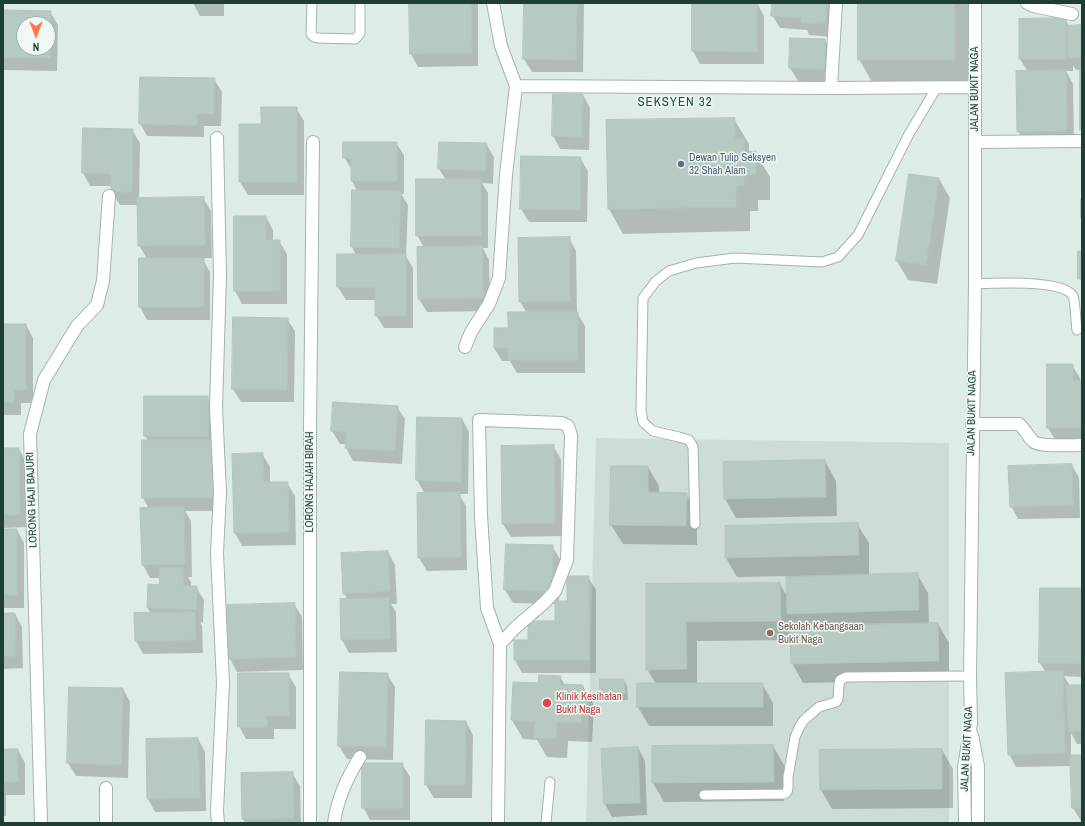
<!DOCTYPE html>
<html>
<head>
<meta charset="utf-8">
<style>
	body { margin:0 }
	#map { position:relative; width:1085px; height:826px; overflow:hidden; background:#deece6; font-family:"Archivo Narrow",sans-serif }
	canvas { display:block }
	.frame { position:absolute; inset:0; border:4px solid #1e3e35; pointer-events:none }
	.north { position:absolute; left:16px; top:16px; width:40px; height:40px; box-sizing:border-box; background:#eff8f4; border:1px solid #9baea8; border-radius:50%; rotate:180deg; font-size:11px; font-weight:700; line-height:16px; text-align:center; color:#1e3e35 }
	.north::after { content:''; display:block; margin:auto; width:14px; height:18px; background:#ff7849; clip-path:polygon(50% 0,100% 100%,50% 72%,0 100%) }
</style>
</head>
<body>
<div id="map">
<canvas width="1085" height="826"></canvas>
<div class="frame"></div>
<div class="north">N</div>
</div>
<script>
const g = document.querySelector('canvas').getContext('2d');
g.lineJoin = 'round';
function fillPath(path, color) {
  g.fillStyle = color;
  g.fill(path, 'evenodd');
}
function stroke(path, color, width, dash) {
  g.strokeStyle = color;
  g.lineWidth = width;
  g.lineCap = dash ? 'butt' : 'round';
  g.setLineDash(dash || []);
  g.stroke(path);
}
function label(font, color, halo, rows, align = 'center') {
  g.font = font + ' "Archivo Narrow",sans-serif';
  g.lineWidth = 3;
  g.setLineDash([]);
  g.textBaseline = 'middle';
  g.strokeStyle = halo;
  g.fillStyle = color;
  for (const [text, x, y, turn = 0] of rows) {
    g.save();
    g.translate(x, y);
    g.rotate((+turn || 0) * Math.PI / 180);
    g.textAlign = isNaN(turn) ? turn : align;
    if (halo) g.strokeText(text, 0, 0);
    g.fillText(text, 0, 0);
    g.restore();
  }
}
fillPath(new Path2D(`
	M596,438L949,443V823H586Z`), '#cddcd5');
fillPath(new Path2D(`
	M193,3H224V16H200Z
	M410,3H478V66L418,67L411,54Z
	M525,3H584L583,72H532L524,59Z
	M693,3H757L764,16V64H700L693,51Z
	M773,3H835L832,37L809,35L807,30L780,28L772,15Z
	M859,3H969V84H873L859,59Z
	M3,11L50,12L58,25L57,71L3,70ZM24,24H48V48H24Z
	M1065,19L1069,26H1082V132L1081,130V70H1076L1073,65V71H1066L1073,84L1074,144H1026L1018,131L1028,72L1020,59Z
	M791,39L825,40L832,53V81H798L790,68Z
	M214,79L222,92L221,126H204V137L147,136L140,123Z
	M554,95H583L590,108L589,150L560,149L553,136Z
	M296,108L304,121V195H248L240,182Z
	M734,119L749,144V150L750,153L755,152L770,177V200H758V211H750V231L623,234L609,209Z
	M132,130L140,143L139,199L203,198L211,211L212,258H202L210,272V320H147L140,307L147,259L139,245L138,205H120L112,192V186H90L83,173Z
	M396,143L404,155V194H401L408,205L406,256L413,268V328H384L376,315V300H346L338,287V255H356L352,247L357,191L352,181V170L344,157Z
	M486,144L494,157L493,184L482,183L488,193V248H483L489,260L490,311L427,312L419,299L418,248H424L417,235L446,180L439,169Z
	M580,158L588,171L587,222H529L521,209Z
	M939,179L950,198L937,284L908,280L897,261Z
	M235,217H266L273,230V241H279L287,254V304H242L235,291Z
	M569,238L576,251L577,313L585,326V373H517L510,361H502L494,348V329H509L527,313L520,302Z
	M287,319L295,331L294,402H241L233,389Z
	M3,325H26L33,338V403H21V415H3Z
	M1048,365H1072L1080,378V381H1082V441H1056L1048,428Z
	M207,397L214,410L222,511H185L191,521L192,577H188L191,582V587H196L204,600L203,623L200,622L202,626L203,653L143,654L136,641L151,614L148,608L160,586V578H150L143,565L149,509L143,498L148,441L145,435Z
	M334,403L397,407L405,419L402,464L353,461L346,448V444H340L332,431Z
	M462,419L469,432L468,494H459L466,506L467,570L427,571L419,558L425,494L417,480Z
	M553,446L561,459L562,536L511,537L503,524L502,447Z
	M3,449H19L26,462L27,527L3,528Z
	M262,454L270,467V483H287L295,496L296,545L242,546L235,533Z
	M825,461L836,481L837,516L736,518L725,499Z
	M1072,465L1079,478L1080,518L1018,519L1011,506Z
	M648,467L659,486V494H686L697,513V545L623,544L611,525Z
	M857,524L869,543V575L917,574L928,593L929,624H938L949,643V680L803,683L792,663L791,640L697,641V684H762L773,703V726H649L638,707V684H656L647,669V585L780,584L788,598L787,576L737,577L726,558V527ZM791,619L795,626L791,627Z
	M3,530H17L24,543V608H3Z
	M552,546L560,559L559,602H568L588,577L596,590V673H522L515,660V641H529L556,622V604L513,603L505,590Z
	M388,552L395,565L397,604H391L396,612L397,652L349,653L342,640L348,600L344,593Z
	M1041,589H1082V677L1064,676L1070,686H1082V744H1077L1071,733V756H1082V821H1081L1073,808L1072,766L1016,767L1009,754L1046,673L1040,663Z
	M294,604L302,617L303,670L237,672L230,659Z
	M3,614H15L22,627L23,668L3,669Z
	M288,674L296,687V729H274V739H246L239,726Z
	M387,674L395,687L393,760L347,759L339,746Z
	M560,677L565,685L583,686L594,705L592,742L568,741L567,758L547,757L537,740L523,739L512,720L539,684Z
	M624,680L627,686L628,700L605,701L601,694Z
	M70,688L123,689L130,702L128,778L76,776L68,763Z
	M466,722L473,735L472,798H434L426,785Z
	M198,739L205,752L206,811L155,812L148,799Z
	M773,746L784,765V801L664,802L653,783V747Z
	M638,748L645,761L647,815L612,817L605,804L602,750Z
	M3,750H18L25,763V795H6V816H3Z
	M942,750L953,769V808L832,809L821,790L820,751Z
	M402,764L410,777V820H370L363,807Z
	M292,773L300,786L301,823H245L243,819L242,774Z`), '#0003');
const building = new Path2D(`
	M409,3H471L472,53L410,54Z
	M524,3H577L576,60L523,59Z
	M692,3H757V52L692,51Z
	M772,3H827L825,24L801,23V18L771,16Z
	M858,3H955V60H858Z
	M3,10L51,11L50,58H3ZM24,24H48V48H24Z
	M1066,18V59H1019V19Z
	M1082,25V57L1068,58L1067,26Z
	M790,38L825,39V69L789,68Z
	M1080,68H1082V130H1080Z
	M1066,70L1067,131L1017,132L1016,71Z
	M140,77L215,78L214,114L197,113V125L139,124Z
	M553,94H583L582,137L552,136Z
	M261,107H297V182H239V124H261Z
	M735,118V139H744V152L756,151V175H744V186H736V207L608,209L606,120Z
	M83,128L133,129L132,192H111V174L82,173Z
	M343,142H397V181H351V158H343Z
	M439,142L487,143L486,171L438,169Z
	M521,156L581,157L580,210L520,209Z
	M909,174L939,178L926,265L896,261Z
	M416,179H481V236H416Z
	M352,190L401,191L399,248L351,247Z
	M204,197L205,245L138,246L137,198Z
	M1081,199H1082V218H1081Z
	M234,216H266V240H280V291H234Z
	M570,237V301L519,302L518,238Z
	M482,246L483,298L418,299L417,247Z
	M1078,251H1082V279H1078Z
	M337,254H406V316H375V287H337Z
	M139,258H204V307H139Z
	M508,312H578V360H508V348H494V328H508Z
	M233,317L288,318L287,390L232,389Z
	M3,324H26V390H14V402H3Z
	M1047,364H1073V380H1082V428H1047Z
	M144,396H208V436H144Z
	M333,402L398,406L395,451L345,448L346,432L331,431Z
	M417,417L462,418L461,482L416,480Z
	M142,440H215V498H142Z
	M554,445L555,523L502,524L501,446Z
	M3,448H19L20,515H3Z
	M263,453L264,482H288L289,532L234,533L232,454Z
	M825,460L826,497L724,499L723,462Z
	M1072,464L1073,505L1010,507L1008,466Z
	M611,466H648V492L687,493L686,526L610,525Z
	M460,492L461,557L418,558L417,493Z
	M184,507L185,564L142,565L140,508Z
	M858,523L859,555L725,558V526Z
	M3,529H17V595H3Z
	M506,544L553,545L552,591L504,590Z
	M388,551L390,591L343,594L341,553Z
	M160,567L184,568L183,586H197L196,610L147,608L148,584L159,585Z
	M918,573L919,610L787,614L786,577Z
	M567,576H589V660H514V640H528V621H555V601H567Z
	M780,583L781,621L686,622L687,669L646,670V584Z
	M1040,588H1082V664L1039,663Z
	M389,598L390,639L341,640L340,599Z
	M295,603L296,657L229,659L227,605Z
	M195,612L196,640L135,641L134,613Z
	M3,613H15L16,656H3Z
	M938,623L939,661L791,664L790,626Z
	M1063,671L1065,753L1008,755L1005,673Z
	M340,672L388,673L386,747L338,746Z
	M238,673H289V716H267V727H238Z
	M539,675L561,676L560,684L583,685L581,723L557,722L556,739L534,738L535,722L511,720L513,682L538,683Z
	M600,679H624L625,694L600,695Z
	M637,683H763V707H637Z
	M1066,685H1082V731L1069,732Z
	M69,687L123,688L121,765L67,763Z
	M426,720L466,721L465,785H425Z
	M198,738L200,798L147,799L146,739Z
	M773,745L774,782L652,783V746Z
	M638,747L640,803L604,804L601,749Z
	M3,749H18V782H3Z
	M942,749V789L820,790L819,750Z
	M1070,755H1082V808H1072Z
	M362,763H403V808H362Z
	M293,772L294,818L242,819L241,773Z`);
fillPath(building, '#b6cac2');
stroke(building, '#b0c6bd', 1);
const lane = new Path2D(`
	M312,3L311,34L314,37L318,38L355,39L357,37L360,33V3
	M975,284C993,283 1064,279 1073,296C1075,300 1076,323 1077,330
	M695,524L693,447L689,440L679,437L653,431L643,422L641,410L643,298L656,281L669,271L696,263L735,258L822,262L838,257L858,235L909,134L937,87
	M704,795L784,794L787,792L788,788V777L795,737L800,726L804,720L819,707L836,702L838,699L839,685L840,680L846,677L970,676
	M546,823L550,782`);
const street = new Path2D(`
	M1027,3L1033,6L1072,14
	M516,86L831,88L975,87
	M831,88L836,3
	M217,138L220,275L216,408L220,492L217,553L223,683L217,811L218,823
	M975,142L1082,141
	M465,347L471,332L489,304L499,278L506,175L516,86L501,46L493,3
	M972,424H1019C1025,429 1028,437 1034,442C1042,447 1071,445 1082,445
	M972,735L978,766V823
	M41,823L30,434L44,380L77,326L97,305L103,281L109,196
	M106,823V788
	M310,823V428L313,142
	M334,823C337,800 348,776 360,757
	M498,823L500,644L516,627L544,603L555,591L567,560L571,435L568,426L562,423L479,420L481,516L487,608L500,644
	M965,823L964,767L971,724L970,676L975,284V3`);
stroke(lane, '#a1b4ad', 11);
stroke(street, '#a1b4ad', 14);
stroke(lane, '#fff', 9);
stroke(street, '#fff', 12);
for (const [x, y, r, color] of [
	[681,164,4,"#5c6f8a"],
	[770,633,4,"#8d6e63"],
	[547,703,5,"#e0444e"]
]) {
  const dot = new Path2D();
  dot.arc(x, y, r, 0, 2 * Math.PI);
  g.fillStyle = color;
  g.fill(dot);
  stroke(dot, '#eff8f4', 1.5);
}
label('11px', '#1e3e35', '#eff8f4', [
	["JALAN BUKIT NAGA",975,89,-90],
	["JALAN BUKIT NAGA",972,413,-89],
	["LORONG HAJAH BIRAH",310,482,-90],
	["LORONG HAJI BAJURI",32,500,-92],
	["JALAN BUKIT NAGA",967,749,-87]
]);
label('11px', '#4e5e75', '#eff8f4', [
	["Dewan Tulip Seksyen",689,158],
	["32 Shah Alam",689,171]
], 'left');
label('11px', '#785e54', '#eff8f4', [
	["Sekolah Kebangsaan",778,627],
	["Bukit Naga",778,640]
], 'left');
label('11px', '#be3a42', '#eff8f4', [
	["Klinik Kesihatan",556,697],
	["Bukit Naga",556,710]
], 'left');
g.letterSpacing = '1px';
label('13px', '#185244', '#eff8f4', [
	["SEKSYEN 32",675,103]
]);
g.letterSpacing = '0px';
</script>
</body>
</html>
